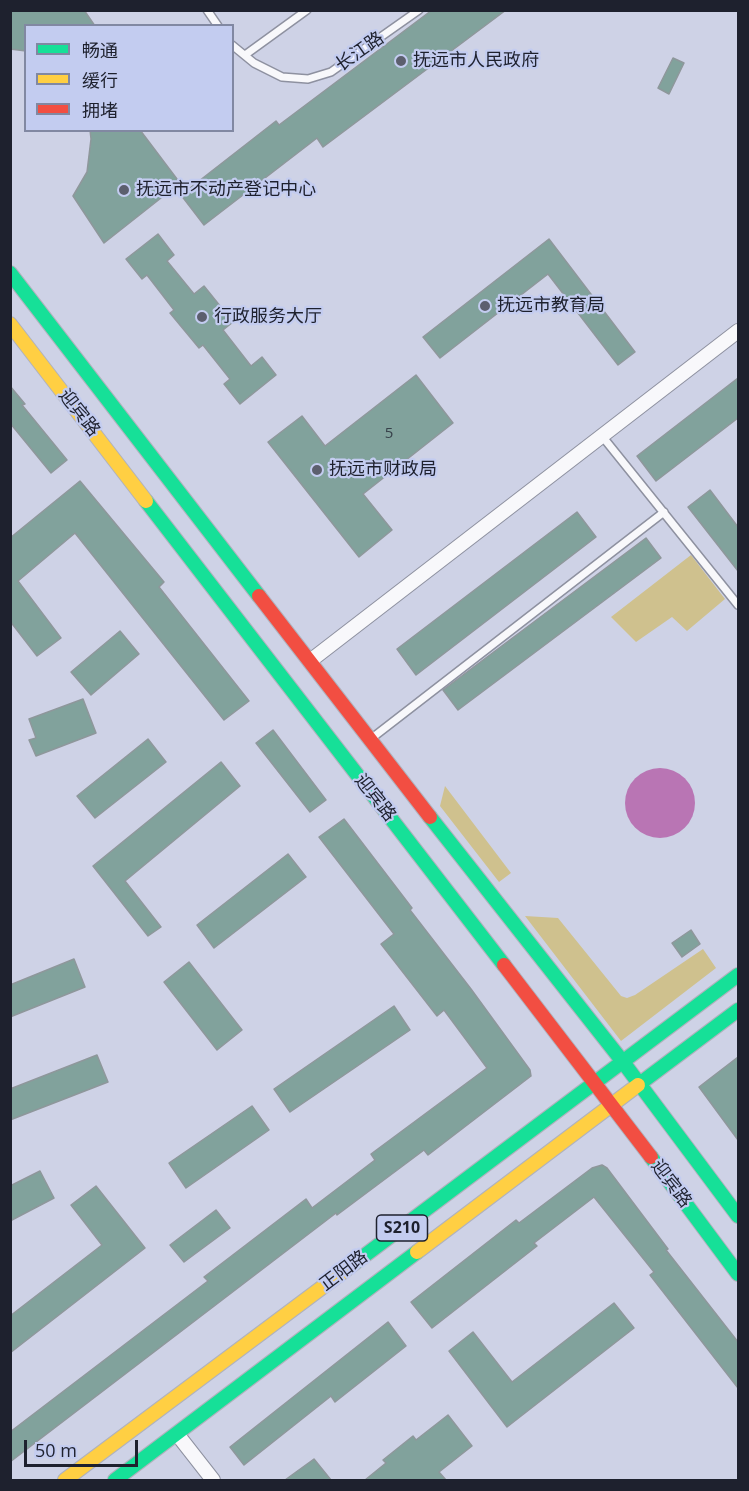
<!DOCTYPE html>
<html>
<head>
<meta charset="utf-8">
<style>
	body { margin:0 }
	#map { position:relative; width:749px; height:1491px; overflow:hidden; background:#ced2e6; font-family:"Open Sans","Noto Sans SC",sans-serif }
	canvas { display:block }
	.frame { position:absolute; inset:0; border:12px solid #1e212e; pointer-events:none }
	.legend { position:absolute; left:24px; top:24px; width:210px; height:108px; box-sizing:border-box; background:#c3ccf0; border:2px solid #8188a2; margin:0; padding:8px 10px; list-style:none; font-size:18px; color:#1e212e }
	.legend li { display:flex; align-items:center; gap:12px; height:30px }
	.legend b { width:30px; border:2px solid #8188a2 }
	.scale { position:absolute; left:24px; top:1440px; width:114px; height:27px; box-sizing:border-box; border:3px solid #1e212e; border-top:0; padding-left:8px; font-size:18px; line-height:21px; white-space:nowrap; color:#1e212e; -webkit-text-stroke:4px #c3ccf0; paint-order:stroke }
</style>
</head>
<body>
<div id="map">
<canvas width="749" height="1491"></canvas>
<div class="frame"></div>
<ul class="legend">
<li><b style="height:8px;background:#16e098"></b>畅通</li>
<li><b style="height:8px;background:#ffcf43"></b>缓行</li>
<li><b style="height:8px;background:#f24e42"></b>拥堵</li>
</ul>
<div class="scale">50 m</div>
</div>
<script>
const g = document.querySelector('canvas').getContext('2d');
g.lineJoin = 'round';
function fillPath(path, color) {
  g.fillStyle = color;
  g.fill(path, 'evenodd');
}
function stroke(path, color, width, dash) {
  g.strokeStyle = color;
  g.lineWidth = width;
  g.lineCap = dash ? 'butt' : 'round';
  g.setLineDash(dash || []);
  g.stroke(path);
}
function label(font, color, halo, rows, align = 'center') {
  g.font = font + ' "Open Sans","Noto Sans SC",sans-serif';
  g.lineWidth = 4.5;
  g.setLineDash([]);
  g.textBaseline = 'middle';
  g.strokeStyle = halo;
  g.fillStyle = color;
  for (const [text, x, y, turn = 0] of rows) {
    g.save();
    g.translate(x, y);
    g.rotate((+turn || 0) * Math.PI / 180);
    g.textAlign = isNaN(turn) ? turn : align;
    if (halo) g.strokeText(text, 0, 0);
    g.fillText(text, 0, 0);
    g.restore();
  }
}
fillPath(new Path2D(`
	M691,555L725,599L687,631L672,617L636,642L611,617Z
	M445,786L511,873L499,882L440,806Z
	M525,916L558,918L621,996L627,998L635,995L703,949L716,968L621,1041Z`), '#cfc18e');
fillPath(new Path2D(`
	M625 803a35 35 0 1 1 70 0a35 35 0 1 1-70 0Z`), '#b975b4');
const building = new Path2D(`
	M10,10H84L95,26H26V51L10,49Z
	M432,10H506L323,147L317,138L204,225L181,195L276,121L279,125Z
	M673,58L684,63L669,94L658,88Z
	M90,130H140L180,183L104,243L73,196L87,172L91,139Z
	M158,234L174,255L167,261L194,294L204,286L233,322L223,330L251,366L262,357L276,375L240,404L224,384L230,379L203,345L199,348L170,313L174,310L147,275L142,279L126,259Z
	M549,239L635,352L618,365L548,274L440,358L423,337Z
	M416,375L453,423L363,494L392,530L359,557L268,442L302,416L325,446Z
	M738,378V418L656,481L637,456Z
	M10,386L25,404L22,405L67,460L51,473L10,423Z
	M80,481L164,582L159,587L249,701L224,720L75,533L18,581L61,638L37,656L10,621V538Z
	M710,490L738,527V571L688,507Z
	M577,512L596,537L416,675L397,649Z
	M646,538L661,558L458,710L443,690Z
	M120,631L139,654L91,695L71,672Z
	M83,699L96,733L36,756L29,740L36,738L29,719Z
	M273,730L326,800L310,812L256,743Z
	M148,739L166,762L95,818L77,796Z
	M221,762L240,786L125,881L161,927L148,936L93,866Z
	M344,819L412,908L410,910L471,989L530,1070L531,1076L428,1155L424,1150L337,1215L336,1213L10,1462V1432L208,1281L204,1277L306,1199L312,1208L375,1160L371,1154L487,1068L444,1010L437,1016L381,944L394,934L319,837Z
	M288,854L306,877L214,948L197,925Z
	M691,930L700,944L682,957L672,943Z
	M74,959L85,987L10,1017V985Z
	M189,962L242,1030L217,1050L164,982Z
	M394,1006L410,1030L290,1112L274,1089Z
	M97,1055L108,1082L10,1120V1089Z
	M738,1057V1140L699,1087Z
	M252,1106L269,1130L186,1188L169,1163Z
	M602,1165L607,1168L668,1249L666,1250L738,1342V1388L650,1275L654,1272L594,1197L534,1243L537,1246L432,1328L411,1302L516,1220L519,1223L592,1168Z
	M40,1171L54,1198L10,1221V1186Z
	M96,1186L145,1248L10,1353V1316L102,1245L71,1205Z
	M216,1210L230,1228L184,1262L170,1245Z
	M614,1303L634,1328L507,1427L449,1351L473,1332L512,1382Z
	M388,1322L406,1346L335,1402L331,1396L244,1465L230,1447Z
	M448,1415L472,1446L439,1472L446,1480H365L386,1463L383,1460L413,1436L416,1440Z
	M314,1459L331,1480H285Z`);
fillPath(building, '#81a29c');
stroke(building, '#8e979b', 1.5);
const lane = new Path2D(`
	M207,10L218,26
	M232,45L254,63L282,77L308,79L331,72L419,10
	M245,55L307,10
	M602,436L738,605
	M372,738L664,512`);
const street = new Path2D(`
	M310,661L738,331
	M177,1434L213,1480`);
const fast = new Path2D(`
	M10,273L259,596
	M146,501L504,965
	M430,817L623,1062L738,1216
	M638,1085L738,1010
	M651,1157L738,1274
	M344,1271L738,975
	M115,1480L417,1252`);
const slow = new Path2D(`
	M10,324L146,501
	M417,1252L638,1085
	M65,1480L344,1271`);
const jam = new Path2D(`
	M259,596L430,817
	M504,965L651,1157`);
stroke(lane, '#8e91a0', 10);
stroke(street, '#8e91a0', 16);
stroke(fast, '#b0b2bd', 16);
stroke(slow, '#b0b2bd', 16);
stroke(jam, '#b0b2bd', 16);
stroke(lane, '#f8f8fb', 7);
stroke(street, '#f8f8fb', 14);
stroke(fast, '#16e098', 14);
stroke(slow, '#ffcf43', 14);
stroke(jam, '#f24e42', 14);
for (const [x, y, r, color] of [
	[401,61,6,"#5c5f6e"],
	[124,190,6,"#5c5f6e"],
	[485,306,6,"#5c5f6e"],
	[202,317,6,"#5c5f6e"],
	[317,470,6,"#5c5f6e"]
]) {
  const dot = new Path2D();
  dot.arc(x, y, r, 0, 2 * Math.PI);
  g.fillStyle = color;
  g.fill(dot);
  stroke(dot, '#c3ccf0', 2);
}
label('15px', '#37414a', null, [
	["5",389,434]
]);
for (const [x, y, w] of [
	[402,1228,51]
]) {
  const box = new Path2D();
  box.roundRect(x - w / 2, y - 13, w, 26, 4.5);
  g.fillStyle = '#c3ccf0';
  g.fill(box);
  stroke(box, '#1e212e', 1.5);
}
label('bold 16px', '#1e212e', null, [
	["S210",402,1228]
]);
label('18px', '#1e212e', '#c3ccf0', [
	["长江路",360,52,-35],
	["迎宾路",79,413,52],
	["迎宾路",375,798,52],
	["迎宾路",671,1184,53],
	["正阳路",344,1271,-37]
]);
label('18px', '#1e212e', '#c3ccf0', [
	["抚远市人民政府",413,61],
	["抚远市不动产登记中心",136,190],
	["抚远市教育局",497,306],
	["行政服务大厅",214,317],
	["抚远市财政局",329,470]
], 'left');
</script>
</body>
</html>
